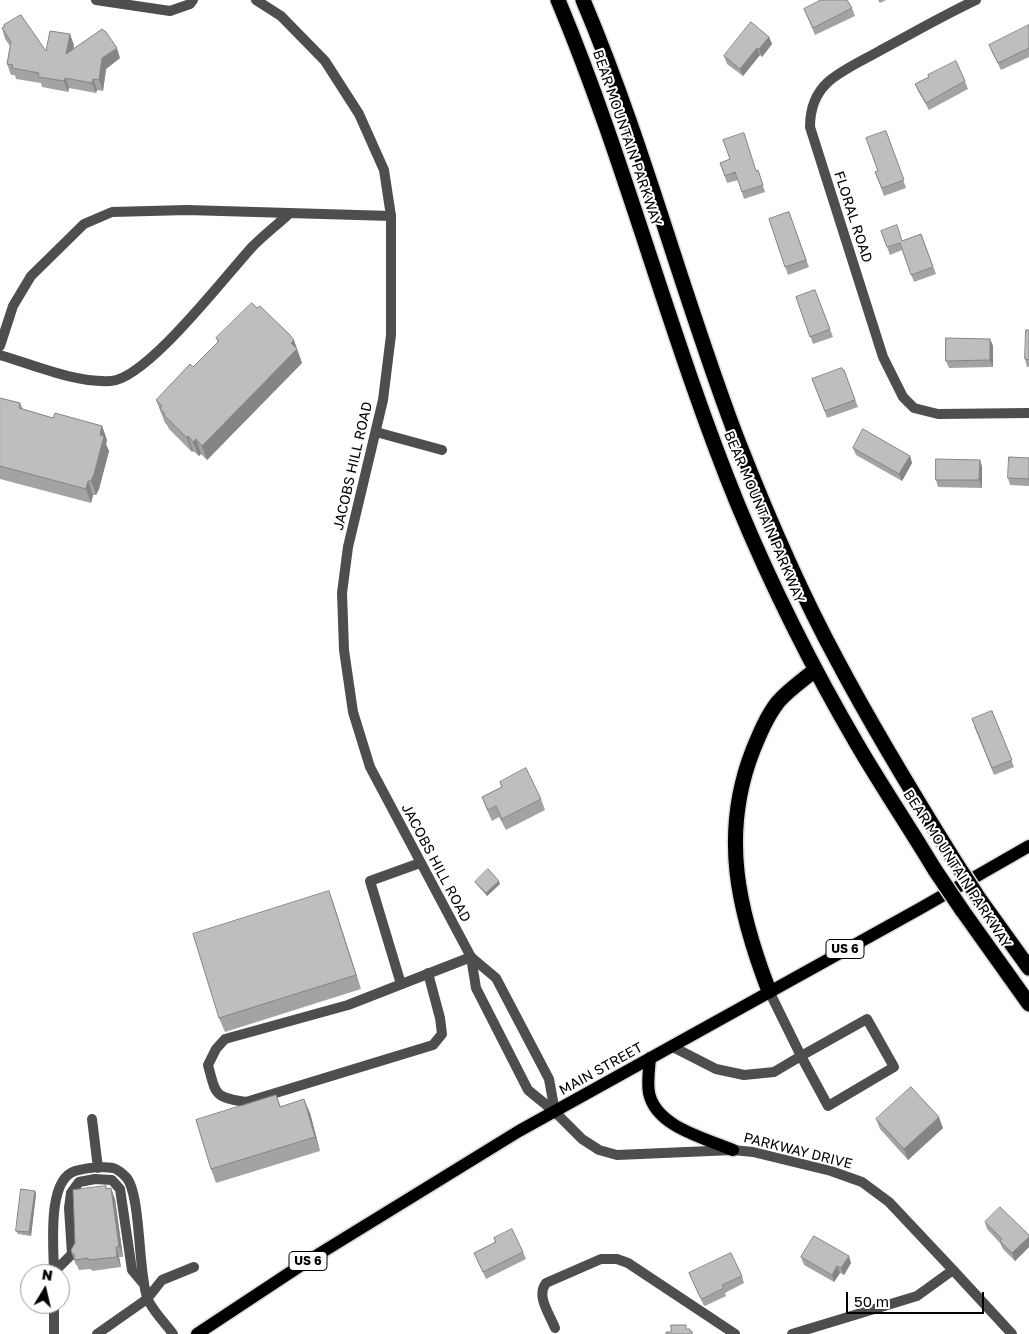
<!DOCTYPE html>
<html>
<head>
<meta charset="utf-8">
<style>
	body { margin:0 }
	#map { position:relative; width:1029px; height:1334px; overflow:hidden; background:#fff; font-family:"Golos Text",sans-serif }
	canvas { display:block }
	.north { position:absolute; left:20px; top:1264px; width:50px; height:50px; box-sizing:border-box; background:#fff; border:1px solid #999; border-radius:50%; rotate:9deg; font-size:14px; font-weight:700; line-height:20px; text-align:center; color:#000 }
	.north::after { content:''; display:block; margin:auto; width:18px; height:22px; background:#000; clip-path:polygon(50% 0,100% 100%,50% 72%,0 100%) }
	.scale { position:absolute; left:846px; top:1292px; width:138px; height:22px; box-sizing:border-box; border:2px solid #000; border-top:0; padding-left:6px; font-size:15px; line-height:18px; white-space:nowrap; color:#000; -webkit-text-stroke:4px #fff; paint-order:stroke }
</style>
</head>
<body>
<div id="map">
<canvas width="1029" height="1334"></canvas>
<div class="north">N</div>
<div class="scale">50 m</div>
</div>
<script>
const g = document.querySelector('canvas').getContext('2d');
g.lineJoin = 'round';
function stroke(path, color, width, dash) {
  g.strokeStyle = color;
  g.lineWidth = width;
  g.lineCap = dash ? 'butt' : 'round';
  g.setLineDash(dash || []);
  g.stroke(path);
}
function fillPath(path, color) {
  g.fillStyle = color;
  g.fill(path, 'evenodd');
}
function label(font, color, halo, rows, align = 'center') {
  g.font = font + ' "Golos Text",sans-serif';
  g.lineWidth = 4;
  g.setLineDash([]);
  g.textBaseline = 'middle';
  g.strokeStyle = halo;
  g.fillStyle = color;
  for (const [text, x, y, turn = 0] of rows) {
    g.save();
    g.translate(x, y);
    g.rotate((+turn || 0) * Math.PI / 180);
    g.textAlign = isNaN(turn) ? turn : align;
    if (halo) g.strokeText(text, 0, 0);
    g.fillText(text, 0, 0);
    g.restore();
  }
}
const primary = new Path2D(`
	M650,1058C649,1070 647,1082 649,1093C656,1127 705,1138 733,1150
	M197,1334L306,1262L519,1131L921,908L1029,846`);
const highway = new Path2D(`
	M558,0C627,165 670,339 738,505C772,587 812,667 857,744C882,787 910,828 935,870
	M583,0C644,144 682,295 738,441C767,515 799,590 837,660C873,728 913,794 954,860
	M980,900L1029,968
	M962,910L1029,1004
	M769,991C738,910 720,834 753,750C760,733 767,716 778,702C788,690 803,680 815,670`);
stroke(primary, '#dbdbdb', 15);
stroke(highway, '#dbdbdb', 18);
stroke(new Path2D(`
	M96,0L170,11L190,4L193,0
	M0,346L13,306L31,276L84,224L112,212L187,210L391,216
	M0,355C34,365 75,383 111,381C147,379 226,275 253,246C265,234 278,224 290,213
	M376,432L442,450
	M428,973L440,1018L442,1034L433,1045L246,1102C214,1097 216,1095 208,1065L216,1049L225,1039L348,1005L471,957
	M401,984L370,881L420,863
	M867,1019L894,1067L828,1106L801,1056Z
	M671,1046L716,1069L744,1075L774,1072L801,1056L769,991
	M92,1119L98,1168
	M54,1272L72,1254L69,1208L71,1193L79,1182L95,1179L112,1180L120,1189L132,1270L143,1283
	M54,1274C54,1250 46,1180 75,1171C85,1168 103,1166 113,1168C117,1169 123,1174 126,1177C141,1193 138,1271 147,1297C150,1308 166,1324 173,1334
	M555,1328C549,1313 536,1296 546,1283L601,1259H617L628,1263L735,1334
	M54,1334V1304
	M97,1334L147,1299L162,1280L194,1267`), '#4e4e4e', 10);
stroke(new Path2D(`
	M256,0L281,16L325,61L359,114L384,170L391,216V335L383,400L348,547L342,593L344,650L353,712L370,767L471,957L476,988L528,1090L555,1112L582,1139L599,1150L617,1155L733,1150L753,1152L831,1171L862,1182L889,1202L953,1270
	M976,0C944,15 913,33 881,50C864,60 843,69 828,82C815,94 810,110 810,127L883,357L903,397L914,408L938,414L1029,413
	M471,957L496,978L549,1079L555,1112
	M792,1334L917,1296L953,1270L1012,1334`), '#4e4e4e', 10);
stroke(primary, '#000', 12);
stroke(highway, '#000', 15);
const highwayBridge = new Path2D(`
	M954,860L980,900
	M935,870L962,910`);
stroke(highwayBridge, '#dbdbdb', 18, []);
stroke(highwayBridge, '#000', 15);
fillPath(new Path2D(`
	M878,0H886L880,3Z
	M852,8L855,16L815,35L804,9Z
	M4,25L46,51L74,45L73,50L120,58L106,69L103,91L97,90L96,93L69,88L68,92L42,87L41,83L16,79L15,75H11L7,64L10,46L5,39L2,28L4,26Z
	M1029,26V57L1001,70L992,52L989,45Z
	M769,37L772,44L762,57L760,55L743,76L727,64L724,56Z
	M929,77L965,81L968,89L929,110L918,91L915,84Z
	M886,131L906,188L884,196L875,172L878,171Z
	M730,159L756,171L758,170L765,192L744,199L738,180L727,183L720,163Z
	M789,212L809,267L788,275L769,219Z
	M881,231L902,241L921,234L936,274L914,282L902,250L890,255Z
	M815,290L833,337L813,344L796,297Z
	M1029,330V367H1027L1025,359Z
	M216,338L296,348L302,363L207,460L201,454L199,456L193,451L192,452L169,429L167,425L165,423L156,400L193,367L218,343Z
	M990,339L993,346V367L949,368L946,361Z
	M844,370L858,407L827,418L812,379Z
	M0,398L20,403L23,409L53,418L102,426L107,440L106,444L109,451L99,489L96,495H93L91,503L0,479Z
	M853,448L910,456L912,463L902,481L856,455Z
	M1029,458V486L1010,485L1008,478Z
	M980,460L982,467V488L938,487L936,480Z
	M992,711L1014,767L994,775L974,726Z
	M500,782L541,799L545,810L506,830L499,817L492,821L486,808L482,797L501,787Z
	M475,882L500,884L487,896L477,885Z
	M329,891L361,989L225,1032L219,1018Z
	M276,1095L281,1107L310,1113L320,1151L216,1183L211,1169Z
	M876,1119L943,1128L908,1160L880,1129Z
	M106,1186L107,1189L115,1199L123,1257H119L121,1267L92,1271L91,1269L79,1270L77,1265H76L72,1254Z
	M35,1191L36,1194L31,1236L18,1234L16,1231Z
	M985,1222L1029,1235V1247L1015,1261L1003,1249L1000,1243L987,1229Z
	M494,1238L523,1252L526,1259L486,1279L474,1253L495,1242Z
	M801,1257L851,1263L844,1275L840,1273L834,1282L804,1265Z
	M689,1273L742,1276L744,1283L725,1293L726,1296L705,1306L703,1304Z`), '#a3a3a3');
fillPath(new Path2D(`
	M70,34L74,45L70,65L66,54Z
	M769,37L772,44L762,57L759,49Z
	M117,48L120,58L106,69L103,91L99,80L102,58Z
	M757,48L760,55L743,76L740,69Z
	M65,78L69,88L68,92L64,81Z
	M93,79L97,90L96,93L92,83Z
	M990,339L993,346V367L990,360Z
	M294,340L302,363L207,460L202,446Z
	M102,426L107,440L106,444L109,451L99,489L96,495L91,481L100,435Z
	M188,436L193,451L192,452L187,438Z
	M196,439L201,454L199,456L193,442Z
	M910,456L912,463L902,481L899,474Z
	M980,460L982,467V488L979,480Z
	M88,481L93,495L91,503L86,489Z
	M499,881L500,884L487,896L486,893Z
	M329,891L334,905L361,989L356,975Z
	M304,1099L310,1113L320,1151L315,1137Z
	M939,1117L943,1128L908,1160L904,1149Z
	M111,1188L115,1199L123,1257L119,1246Z
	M35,1191L36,1194L31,1236L29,1232Z
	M1029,1237V1247L1015,1261L1012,1253Z
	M116,1247L119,1257L121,1267L117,1257Z
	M849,1256L851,1263L844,1275L841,1268Z
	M837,1266L840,1273L834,1282L832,1275Z`), '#858585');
const building = new Path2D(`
	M821,0H847L852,8L813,28L804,9Z
	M21,15L46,51L50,31L70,34L66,54L102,29L106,32L117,48L102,58L99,80L93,79L92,83L65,78L64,81L38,77L39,73L12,68L13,65L7,64L11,42L2,28L5,26L4,25Z
	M751,22L769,37L759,49L757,48L740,69L724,56Z
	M1029,25V48L998,63L989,45Z
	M956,61L965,81L926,103L915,84L929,77L928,75Z
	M886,131L904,180L882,188L875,172L878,171L866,138Z
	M744,133L756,171L758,170L763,185L742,192L735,172L725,176L720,163L730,159L723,140Z
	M789,212L806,260L785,267L769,219Z
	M897,225L902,241L921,234L933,267L911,275L900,243L887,247L881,231Z
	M815,290L830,329L810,337L796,297Z
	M252,303L257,308L260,306L289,334L294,340L291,343L297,349L202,446L196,439L193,442L188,436L187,438L164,415L165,414L160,408L162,406L156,400L190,364L193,367L219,341L216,338Z
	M1026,330H1029V360L1025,359Z
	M946,338L990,339V360L946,361Z
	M842,368L843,370H844L855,400L825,411L812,379Z
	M0,398L20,403L19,408L53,418L55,413L102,426L100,435L104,436L94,474L91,481H88L86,489L0,466Z
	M863,429L910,456L899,474L853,448Z
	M1009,457L1029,458V479L1008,478Z
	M936,459L980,460L979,480H936Z
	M992,711L1012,760L992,768L972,719Z
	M526,768L541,799L502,819L496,806L488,810L482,797L502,787L500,782Z
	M488,869L499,881L486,893L475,882Z
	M329,891L356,975L219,1018L193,934Z
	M911,1087L939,1117L904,1149L876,1119Z
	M276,1095L280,1107L304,1099L315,1137L211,1169L196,1120Z
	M106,1186V1189L111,1188L119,1246L116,1247L117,1257L88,1260V1258L75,1260L74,1254H72L71,1250L75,1243L73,1190Z
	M21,1189L35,1191L29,1232L16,1231Z
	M1000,1207L1029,1235V1237L1012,1253L1000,1241L1002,1239L985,1222Z
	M512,1229L523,1252L483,1272L474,1253L496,1242L494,1238Z
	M814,1236L849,1256L841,1268L837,1266L832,1275L801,1257Z
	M731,1253L742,1276L722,1285L724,1288L702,1299L700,1297L689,1273Z
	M671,1325H686V1329H690V1332L692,1331V1334H666V1332H671Z`);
fillPath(building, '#bebebe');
stroke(building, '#858585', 1);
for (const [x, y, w] of [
	[845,949,38],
	[308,1261,38]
]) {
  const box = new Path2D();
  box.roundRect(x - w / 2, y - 9.5, w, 19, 4);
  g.fillStyle = '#fff';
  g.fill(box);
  stroke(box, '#000', 1);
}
label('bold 12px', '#000', null, [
	["US 6",845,949],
	["US 6",308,1261]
]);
label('14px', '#000', '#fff', [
	["BEAR MOUNTAIN PARKWAY",627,138,71],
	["FLORAL ROAD",853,217,72],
	["JACOBS HILL ROAD",353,466,-77],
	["BEAR MOUNTAIN PARKWAY",764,517,67],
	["JACOBS HILL ROAD",436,863,62],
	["BEAR MOUNTAIN PARKWAY",957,869,57],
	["MAIN STREET",601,1069,-29],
	["PARKWAY DRIVE",798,1151,14]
]);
</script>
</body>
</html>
